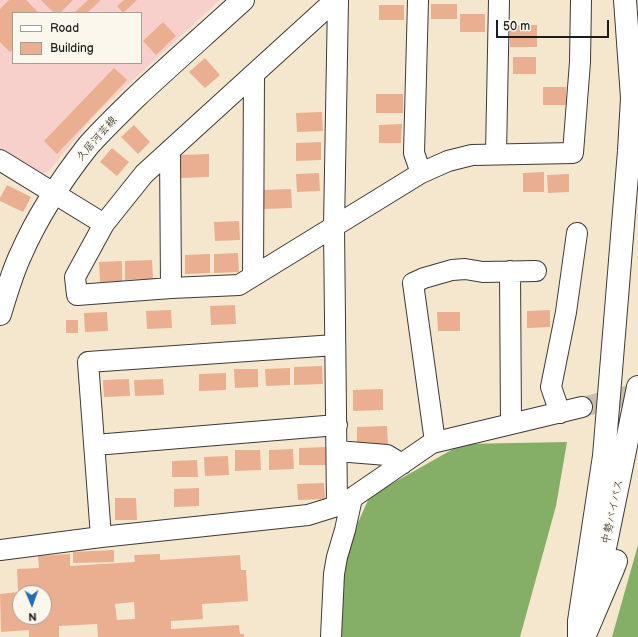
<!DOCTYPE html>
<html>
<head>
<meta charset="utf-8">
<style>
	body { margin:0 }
	#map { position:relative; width:638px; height:637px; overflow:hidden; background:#f5e7ce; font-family:"Balsamiq Sans",sans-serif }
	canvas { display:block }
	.legend { position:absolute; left:12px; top:12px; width:130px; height:52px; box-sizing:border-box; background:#fbf7ec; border:1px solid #a29f99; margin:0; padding:5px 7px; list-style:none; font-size:12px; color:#1c1c1c }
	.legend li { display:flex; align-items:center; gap:8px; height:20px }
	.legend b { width:20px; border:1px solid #a29f99 }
	.north { position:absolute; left:12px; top:585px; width:40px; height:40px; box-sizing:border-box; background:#fbf7ec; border:1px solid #a29f99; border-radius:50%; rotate:178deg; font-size:11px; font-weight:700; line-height:16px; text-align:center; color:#1c1c1c }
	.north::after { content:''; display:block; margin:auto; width:14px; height:18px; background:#1f6fb2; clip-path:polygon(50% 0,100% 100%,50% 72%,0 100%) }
	.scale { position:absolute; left:496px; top:20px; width:113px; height:18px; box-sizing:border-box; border:2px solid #1c1c1c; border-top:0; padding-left:5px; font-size:12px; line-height:14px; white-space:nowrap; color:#1c1c1c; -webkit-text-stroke:3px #fbf7ec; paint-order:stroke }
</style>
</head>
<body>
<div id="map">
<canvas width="638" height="637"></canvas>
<ul class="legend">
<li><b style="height:5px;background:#fff"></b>Road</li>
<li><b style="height:11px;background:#eaaf91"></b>Building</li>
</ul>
<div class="north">N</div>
<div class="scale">50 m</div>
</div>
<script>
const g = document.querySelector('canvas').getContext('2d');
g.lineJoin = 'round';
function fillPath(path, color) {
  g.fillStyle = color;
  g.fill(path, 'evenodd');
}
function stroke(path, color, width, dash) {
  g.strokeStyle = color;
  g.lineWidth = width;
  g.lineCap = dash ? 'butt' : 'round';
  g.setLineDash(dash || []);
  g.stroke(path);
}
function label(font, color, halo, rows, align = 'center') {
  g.font = font + ' "Balsamiq Sans","Klee One",sans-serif';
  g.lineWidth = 3;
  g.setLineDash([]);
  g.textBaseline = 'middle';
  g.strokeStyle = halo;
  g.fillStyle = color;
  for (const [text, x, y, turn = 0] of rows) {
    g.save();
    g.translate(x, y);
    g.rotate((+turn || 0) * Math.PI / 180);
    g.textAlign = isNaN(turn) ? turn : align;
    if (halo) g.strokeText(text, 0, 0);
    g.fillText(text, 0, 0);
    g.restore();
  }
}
fillPath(new Path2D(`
	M0,0H220L96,114L79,134L49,171L38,175L0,150ZM13,13H141V63H13Z`), '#f7d0cc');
fillPath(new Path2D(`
	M567,442L556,506L520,637H340L341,560L370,496L462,444Z
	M638,545V637H612Z`), '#85af66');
fillPath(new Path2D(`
	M9,0H26L39,13H13V49L10,52L0,42V9Z
	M41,0H73L60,13H54Z
	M88,0H101L87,13H74Z
	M124,0H137L123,13L117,6Z
	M431,4H457V19H431Z
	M379,5H404V20H379Z
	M460,14H485V32H460Z
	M163,22L176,36L156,55L143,41Z
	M510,25H537V47H510Z
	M513,57H536V74H513Z
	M205,58L220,75L205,88L189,72Z
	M114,68L127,80L57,154L44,141Z
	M543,87H566V105H543Z
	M376,94H403V113H376Z
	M322,112L323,131L297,132L296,113Z
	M402,124L401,143H379V125Z
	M134,125L150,142L138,154L121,137Z
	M321,142V160L296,161V143Z
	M112,148L129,162L117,176L100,162Z
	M209,154V177L180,178V155Z
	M544,172V192H523V173Z
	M319,173L320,191L297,192L296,174Z
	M569,174V192L548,193L547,175Z
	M7,185L31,197L23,212L0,201V198Z
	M291,189L292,208L263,209L262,190Z
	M239,221L240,240L215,241L214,222Z
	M238,253L239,272L214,273V254Z
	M210,254V273L185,274V255Z
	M152,260L153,279L125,280V261Z
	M122,261V281L100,282L99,262Z
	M235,305L236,324L211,325L210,306Z
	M171,310L172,328L147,329L146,311Z
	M550,310V327L527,328V311Z
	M107,312L108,331L85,332L84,313Z
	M437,312H460V331H438Z
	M66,320H78V333H66Z
	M322,366L323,384L294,385V367Z
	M290,368V385L266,386L265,369Z
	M234,369H258V387L235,388Z
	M226,373V390L199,391V374Z
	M129,379L130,396L104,397L103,380Z
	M163,379L164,395L135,396L134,380Z
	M383,389V410L353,411V390Z
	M387,426L388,446L357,447V427Z
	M326,447V465H299V448Z
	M293,449L294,469L269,470V450Z
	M235,450H260L261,470L235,471Z
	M228,456L229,475L205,476L204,457Z
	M197,460L198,477H172V461Z
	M324,483L325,499L298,500L297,484Z
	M199,488V506L174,507V489Z
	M115,498H136L137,520H115Z
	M114,550V562L73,563V552Z
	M70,554V566L135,562L134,555L160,554V560L240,555L241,570H246L248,601L202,604L203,619L171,621V629L239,625L240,634H244V637H98L97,624L59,626V637H29V630L1,632L0,594L18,592L17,569L39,568L38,556ZM20,593H44V617H20ZM134,602L135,619L117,620L115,604Z`), '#eaaf91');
stroke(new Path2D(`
	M582,407L638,393`), '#cabeaa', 20, [20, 10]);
const minor = new Path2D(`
	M335,0L144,174L104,224L75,277L77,295L171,288L239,285L421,173L448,161L472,155L573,153L580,62L581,0
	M418,0L414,153L421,173
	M170,150L171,288
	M496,154L499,0
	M0,160L104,224
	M510,271L511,424
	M253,276L254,74
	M560,413L551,387L566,312L577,233
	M435,442L413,283L424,278L452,270L465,269L483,272L536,271
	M95,445L337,425
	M337,451L387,455L402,464
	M337,506L334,227L338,0
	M101,537L88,362L335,345
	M0,550L101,537L308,515L337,506L352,498L432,443L582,407
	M331,637L334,574L337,557L345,530L352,498`);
const major = new Path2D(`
	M0,314C6,294 12,273 21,254C38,215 62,179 88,146C103,129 119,114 135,98C170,65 207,33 243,0`);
const highway = new Path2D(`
	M599,574L606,543L638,387
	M579,637V621L604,456L629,151L632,98L625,0
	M584,637L613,569L616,561`);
stroke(minor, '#3d3a37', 22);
stroke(major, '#3d3a37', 24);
stroke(highway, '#3d3a37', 24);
stroke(minor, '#fff', 20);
stroke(major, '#fff', 22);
stroke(highway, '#fff', 22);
label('11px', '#1c1c1c', '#fbf7ec', [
	["久居河芸線",97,139,-49],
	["中勢バイパス",613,512,-78]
]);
</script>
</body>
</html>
